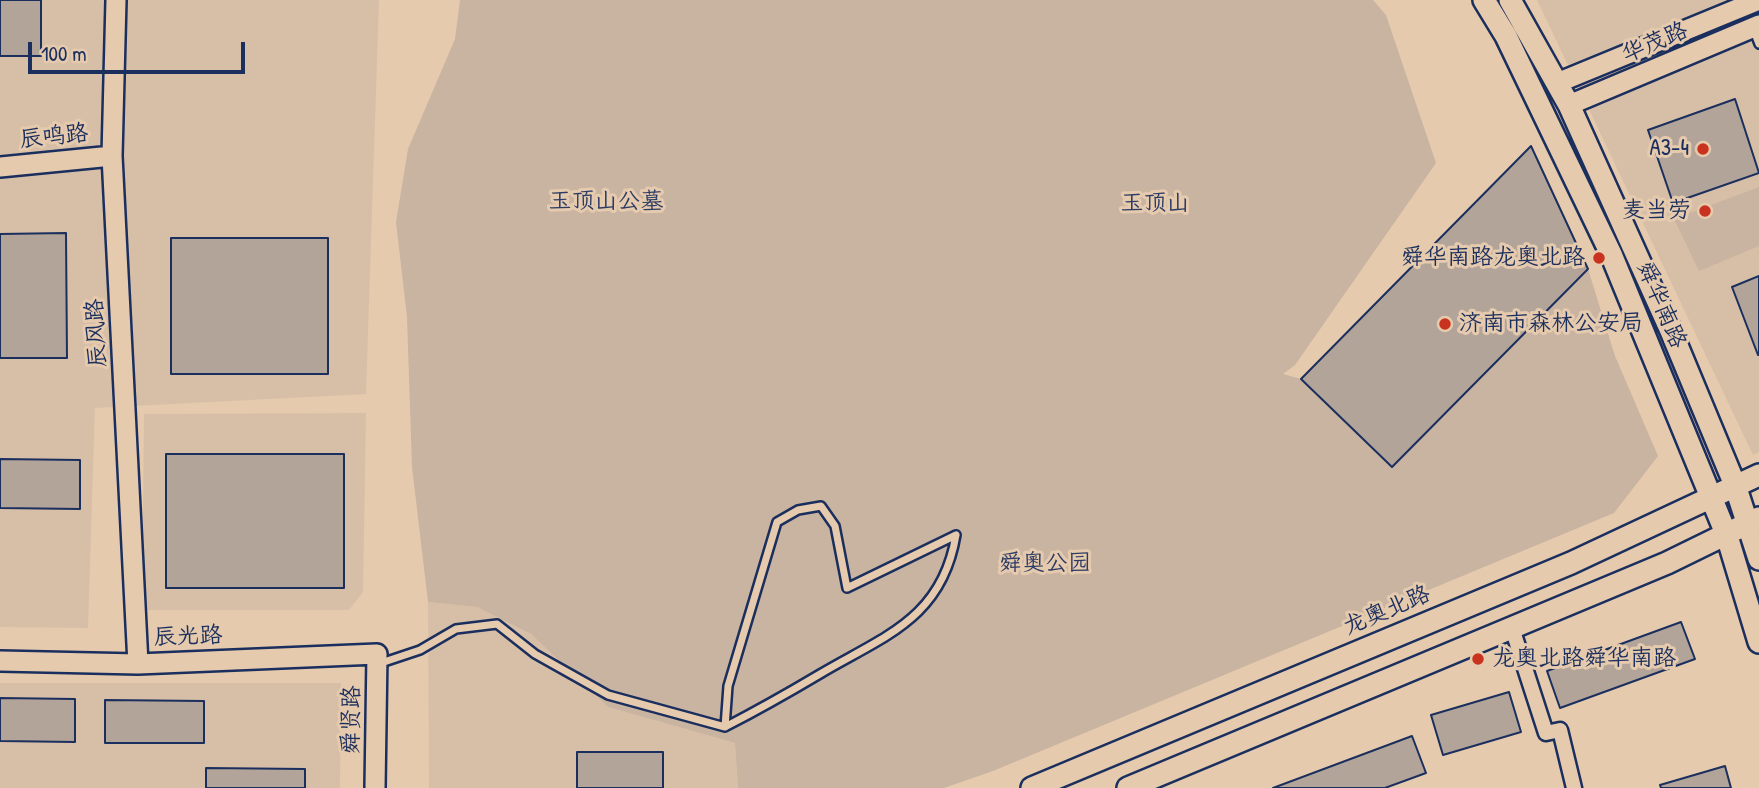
<!DOCTYPE html>
<html>
<head>
<meta charset="utf-8">
<style>
	body { margin:0 }
	#map { position:relative; width:1759px; height:788px; overflow:hidden; background:#e6caad; font-family:"Patrick Hand",sans-serif }
	canvas { display:block }
	.scale { position:absolute; left:28px; top:42px; width:217px; height:32px; box-sizing:border-box; border:4px solid #1b2f5e; border-top:0; padding-left:9px; font-size:21px; line-height:24px; white-space:nowrap; color:#1b2f5e; -webkit-text-stroke:5px #e6caad; paint-order:stroke }
</style>
</head>
<body>
<div id="map">
<canvas width="1759" height="788"></canvas>
<div class="scale">100 m</div>
</div>
<script>
const g = document.querySelector('canvas').getContext('2d');
g.lineJoin = 'round';
function fillPath(path, color) {
  g.fillStyle = color;
  g.fill(path, 'evenodd');
}
function stroke(path, color, width, dash) {
  g.strokeStyle = color;
  g.lineWidth = width;
  g.lineCap = dash ? 'butt' : 'round';
  g.setLineDash(dash || []);
  g.stroke(path);
}
function label(font, color, halo, rows, align = 'center') {
  g.font = font + ' "Patrick Hand","LXGW WenKai TC",sans-serif';
  g.lineWidth = 6;
  g.setLineDash([]);
  g.textBaseline = 'middle';
  g.strokeStyle = halo;
  g.fillStyle = color;
  for (const [text, x, y, turn = 0] of rows) {
    g.save();
    g.translate(x, y);
    g.rotate((+turn || 0) * Math.PI / 180);
    g.textAlign = isNaN(turn) ? turn : align;
    if (halo) g.strokeText(text, 0, 0);
    g.fillText(text, 0, 0);
    g.restore();
  }
}
fillPath(new Path2D(`
	M0,0H379L366,394L95,408L88,628L0,627Z
	M1537,0H1759V452L1753,455Z
	M366,413L363,592L349,610H142L144,414Z
	M428,602L477,607L531,634L608,707L735,743L738,788H429Z
	M0,683H341L340,788H0Z`), '#d7bfa7');
fillPath(new Path2D(`
	M460,0H1373L1386,15L1436,163L1295,365L1283,374L1301,379L1392,467L1588,269L1615,356L1658,456L1614,513L993,771L944,788H738L735,743L608,707L531,634L477,607L428,602L412,467L407,317L396,222L408,149L455,39Z
	M1759,187V246L1699,271L1674,219Z`), '#c9b3a1');
const building = new Path2D(`
	M0,0H41V56H0Z
	M1735,99L1759,173L1673,203L1648,130Z
	M1531,146L1588,269L1392,467L1301,379Z
	M66,233L67,358H0V234Z
	M171,238H328V374H171Z
	M1759,276V355H1758L1732,287Z
	M166,454H344V588H166Z
	M0,459L80,460V509L0,508Z
	M1681,622L1695,659L1560,708L1547,671Z
	M1509,692L1521,732L1443,755L1431,715Z
	M0,698L75,699V742L0,741Z
	M105,700L204,701V743H105Z
	M1412,736L1426,773L1385,788H1273Z
	M577,752H663V788H577Z
	M1725,766L1731,788H1661L1660,785Z
	M206,768L305,769V788H206Z`);
fillPath(building, '#b3a499');
stroke(building, '#1b2f5e', 2);
const lane = new Path2D(`
	M1753,28L1759,44
	M378,664L420,650L456,629L497,624L535,654L608,695L725,727C758,710 788,693 820,674C884,636 942,619 956,535
	M725,727L728,686L777,522L798,510L821,506L835,526L847,588L956,535`);
const street = new Path2D(`
	M1512,628L1546,733L1560,730L1574,788`);
const secondary = new Path2D(`
	M116,0L112,156L138,664
	M1557,83L1759,0
	M1569,105L1759,25
	M0,167L112,156
	M0,661L138,664L377,654L375,788`);
const primary = new Path2D(`
	M1484,0L1506,36L1611,254L1727,536L1759,642
	M1510,0L1569,105L1671,331L1735,485L1759,559
	M1032,788L1571,563L1759,475
	M1128,788L1667,563L1759,518`);
stroke(lane, '#1b2f5e', 12);
stroke(street, '#1b2f5e', 19);
stroke(secondary, '#1b2f5e', 24);
stroke(primary, '#1b2f5e', 26);
stroke(lane, '#e6caad', 7);
stroke(street, '#e6caad', 14);
stroke(secondary, '#e6caad', 19);
stroke(primary, '#e6caad', 21);
for (const [x, y, r, color] of [
	[1703,149,7,"#c8321e"],
	[1705,211,7,"#c8321e"],
	[1599,258,7,"#c8321e"],
	[1445,324,7,"#c8321e"],
	[1478,659,7,"#c8321e"]
]) {
  const dot = new Path2D();
  dot.arc(x, y, r, 0, 2 * Math.PI);
  g.fillStyle = color;
  g.fill(dot);
  stroke(dot, '#e6caad', 2.5);
}
label('23px', '#1b2f5e', '#e6caad', [
	["华茂路",1655,43,-23],
	["辰鸣路",54,137,-6],
	["舜华南路",1661,305,67],
	["辰风路",97,333,-93],
	["龙奥北路",1387,611,-23],
	["辰光路",188,637,-2],
	["舜贤路",352,720,-89]
]);
label('23px', '#1b2f5e', '#e6caad', [
	["A3-4",1689,149],
	["麦当劳",1691,211],
	["舜华南路龙奥北路",1585,258],
	["济南市森林公安局",1459,324,"left"],
	["龙奥北路舜华南路",1492,659,"left"]
], 'right');
label('23px', '#2c3c65', '#e6caad', [
	["玉顶山公墓",606,202],
	["玉顶山",1155,204],
	["舜奥公园",1045,564]
]);
</script>
</body>
</html>
